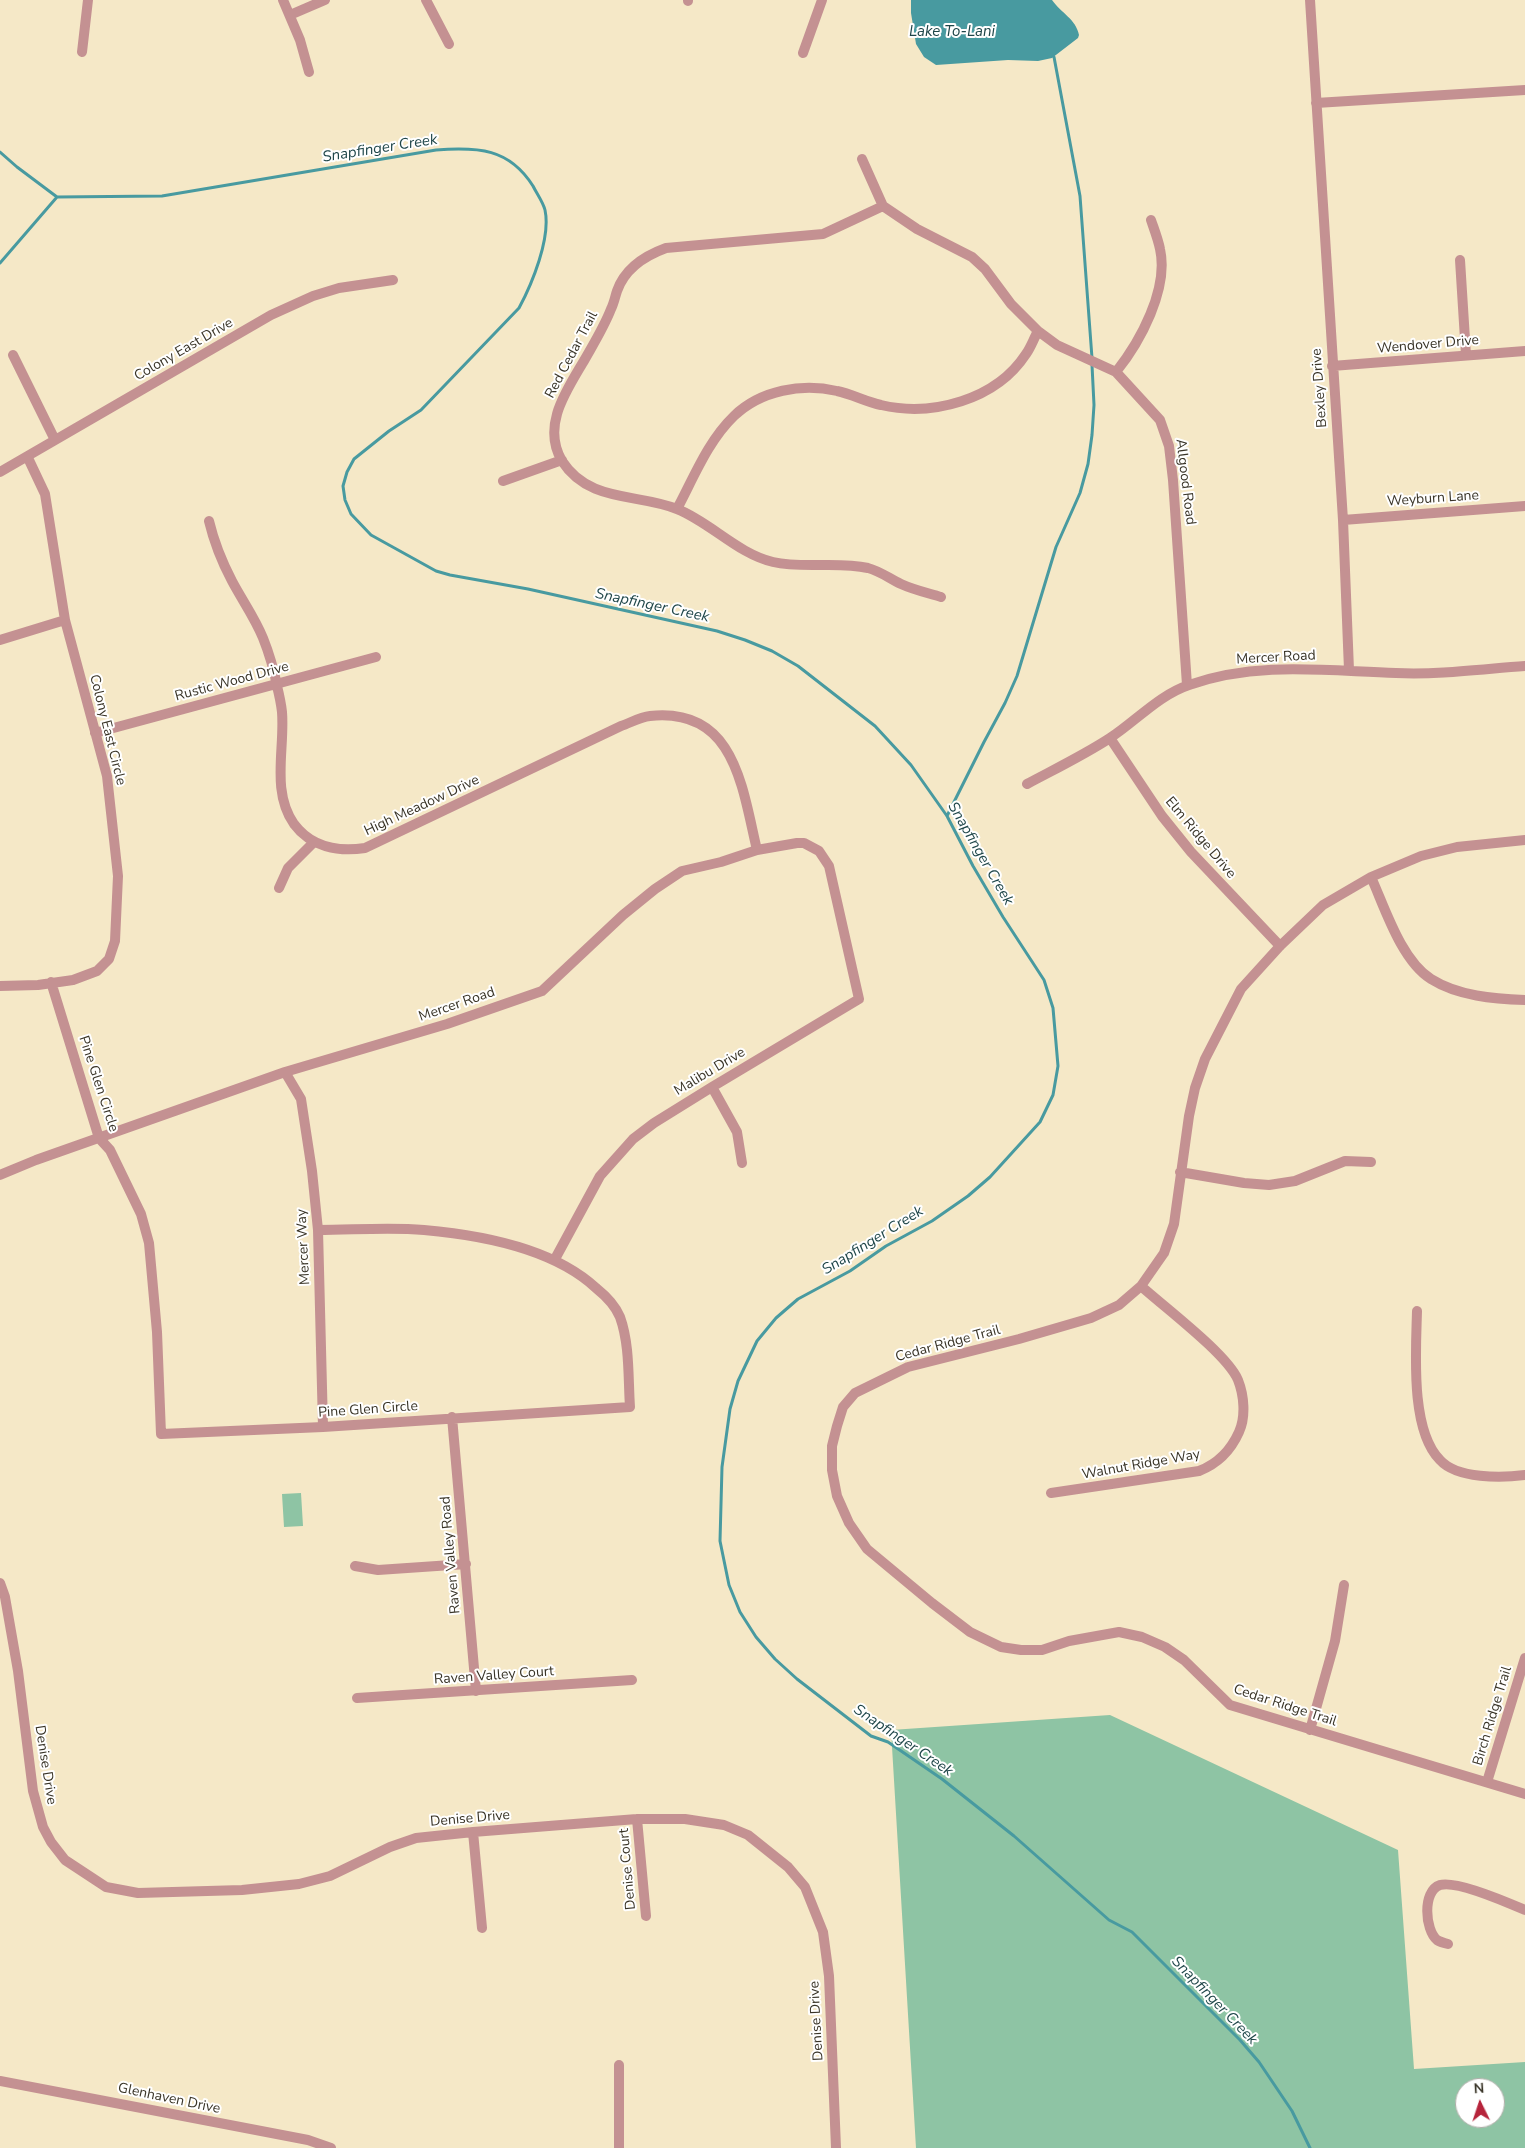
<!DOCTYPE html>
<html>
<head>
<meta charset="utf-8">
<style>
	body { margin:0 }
	#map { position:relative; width:1525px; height:2148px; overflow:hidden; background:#f5e8c7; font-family:"Nunito Sans",sans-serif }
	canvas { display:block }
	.north { position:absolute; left:1455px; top:2078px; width:50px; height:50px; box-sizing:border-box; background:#fff; border:1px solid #b0aea9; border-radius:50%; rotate:356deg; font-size:14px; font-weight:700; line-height:20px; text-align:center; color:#393427 }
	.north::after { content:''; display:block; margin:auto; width:18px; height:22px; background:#b6243b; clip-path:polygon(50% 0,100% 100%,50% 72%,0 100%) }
</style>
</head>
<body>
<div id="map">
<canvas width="1525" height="2148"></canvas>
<div class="north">N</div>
</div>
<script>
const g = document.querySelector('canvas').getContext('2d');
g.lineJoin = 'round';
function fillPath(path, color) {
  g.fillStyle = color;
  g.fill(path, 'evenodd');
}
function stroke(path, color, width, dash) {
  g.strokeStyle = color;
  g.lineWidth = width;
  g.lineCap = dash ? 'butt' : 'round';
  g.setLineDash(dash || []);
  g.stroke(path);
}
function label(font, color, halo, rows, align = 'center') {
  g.font = font + ' "Nunito Sans",sans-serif';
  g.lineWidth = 4;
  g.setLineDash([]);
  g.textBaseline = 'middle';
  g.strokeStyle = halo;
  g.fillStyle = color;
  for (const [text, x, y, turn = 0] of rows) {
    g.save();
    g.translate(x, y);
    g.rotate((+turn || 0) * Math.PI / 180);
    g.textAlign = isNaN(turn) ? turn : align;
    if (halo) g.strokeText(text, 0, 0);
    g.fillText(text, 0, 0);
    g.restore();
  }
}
fillPath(new Path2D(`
	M301,1493L303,1526L284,1527L282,1494Z
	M1110,1715L1398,1850L1414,2069L1525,2062V2148H916L891,1730ZM1465,2088H1495V2118H1465Z`), '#8ec4a4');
fillPath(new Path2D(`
	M911,0H1052C1061,13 1076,19 1079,35L1078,38L1052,58L1038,61L1008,60L936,65L924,57L916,44L911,13Z`), '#489aa0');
stroke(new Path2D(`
	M1054,57L1080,196L1092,358
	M0,152L17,167L57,197L162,196L436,150C478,147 509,148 533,186C537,194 543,202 545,210C551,238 532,284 519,308L421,410L389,431L354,459L347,472L343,486L345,500L351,514L371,535L436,571L450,575L528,589L717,631L745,640L772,651L798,666L875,726L911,765L947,816L973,866L1003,917L1044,980L1053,1008L1058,1066L1053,1095L1040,1122L990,1177L968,1196L932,1221L886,1246L850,1271L798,1299L776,1318L757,1341L738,1381L730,1409L722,1467L720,1541L729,1585L740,1612L756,1637L775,1659L797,1679L871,1736L888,1742L942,1779L1014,1836L1109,1920L1132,1932L1240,2040L1259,2062L1292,2111L1310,2148
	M0,263L57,197
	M947,816L984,742L1005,703L1017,676L1056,547L1080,493L1088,464L1092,435L1094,405L1092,365`), '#489aa0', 3);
stroke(new Path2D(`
	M283,0L300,40L309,72
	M426,0L449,44
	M1310,0L1343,520L1349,670
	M688,1V0
	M290,15L325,0
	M82,52L88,0
	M803,53L822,0
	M1316,103L1525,90
	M862,159L883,206L917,229L972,257L985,269L1011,304L1038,331L1057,345L1116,372L1160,420L1169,446L1173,480L1187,685
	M883,206L823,234L666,248C644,256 625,268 617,291C615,297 614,303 611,309C604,327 594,343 585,359C567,390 541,425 562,461C589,503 637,493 677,509C710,522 738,554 773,562C804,569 837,561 868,568C880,571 890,579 901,584C914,590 928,593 941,597
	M1460,260L1466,355
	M13,355L55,440
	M1332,366L1525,351
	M1116,372C1140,342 1169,289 1160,249C1158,239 1154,229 1151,220
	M0,472L271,315L313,296L339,288L393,280
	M503,481L562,460
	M677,509C694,477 708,441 734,416C761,390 802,383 837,391C852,394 866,402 881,405C932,417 996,400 1026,354C1031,347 1034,338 1038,331
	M1343,520L1525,506
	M209,521C214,542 222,562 232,581C242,600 255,618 263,638C269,653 274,670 277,686C279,694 281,703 282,712C285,749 271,791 294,824C311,847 338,852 365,848L621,726C630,723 640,717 650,716C735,707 742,787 757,850
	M0,640L65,620
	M95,733L376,657
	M1110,738L1162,816L1191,852L1280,946
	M1027,784C1055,769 1084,755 1110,738C1136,721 1159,695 1189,685C1257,661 1326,671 1396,673C1439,675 1483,669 1525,666
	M1525,840L1457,847L1421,856L1371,877L1323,905L1280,946L1241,989L1205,1059L1195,1088L1189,1116L1174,1224L1164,1253L1141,1286L1119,1305L1091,1318L1019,1339L908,1367L855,1393L843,1407L837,1426L832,1446V1470L837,1496L849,1523L867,1549L932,1603L970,1632L1001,1647L1021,1650H1042L1069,1641L1119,1632L1142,1637L1165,1647L1184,1660L1230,1705L1525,1794
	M1371,877C1385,908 1401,960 1431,979C1458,996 1494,999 1525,1000
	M279,888L288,868L314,842
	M51,982L99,1138L110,1150L141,1214L149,1243L157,1332L161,1434L323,1427L630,1407C628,1378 630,1345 620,1317C615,1305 606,1296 596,1288C553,1248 481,1235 424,1230C389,1227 353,1230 318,1230
	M0,986L38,985L73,980L97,971L109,959L115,941L118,876L107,776L65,620L45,494L28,458
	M285,1072L301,1099L312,1171L318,1230L323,1427
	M712,1087L737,1132L742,1163
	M1180,1172L1244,1183L1269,1185L1295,1181L1345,1161L1371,1162
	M0,1175L36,1160L285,1072L447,1024L542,991L623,915L655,889L682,871L721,862L757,850L797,843H804L819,851L829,866L859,999L712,1087L654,1123L633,1139L600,1176L555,1259
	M1417,1311C1416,1351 1410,1430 1440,1460C1457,1479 1502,1478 1525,1475
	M452,1417L476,1691
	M1051,1493L1199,1471C1217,1464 1231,1450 1239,1432C1246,1417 1244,1395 1238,1380C1227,1354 1164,1307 1141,1286
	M355,1566L378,1570L466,1564
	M0,1583L5,1597L18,1671L33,1791L43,1827L51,1842L65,1860L106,1887L138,1893L242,1890L299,1884L330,1876L390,1847L416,1838L473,1832L637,1819H685L724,1825L748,1835L788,1867L805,1887L823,1932L829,1976L836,2148
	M357,1698L632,1680
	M1310,1730L1335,1641L1344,1585
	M1487,1782L1525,1658
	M637,1819L646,1916
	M473,1832L482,1928
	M1448,1944C1444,1943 1440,1942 1437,1940C1425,1930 1422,1891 1440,1885C1456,1880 1509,1903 1525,1910
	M0,2081L308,2140L331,2148
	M619,2148V2065`), '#c49192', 10);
label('14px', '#393427', '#fff', [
	["Wendover Drive",1428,345,-5],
	["Colony East Drive",184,350,-30],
	["Red Cedar Trail",572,355,-62],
	["Bexley Drive",1320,388,-94],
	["Allgood Road",1185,482,83],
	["Weyburn Lane",1433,499,-4],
	["Mercer Road",1276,658,-3],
	["Rustic Wood Drive",232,682,-15],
	["Colony East Circle",107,730,76],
	["High Meadow Drive",422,806,-25],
	["Elm Ridge Drive",1200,838,50],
	["Mercer Road",457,1005,-19],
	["Malibu Drive",710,1072,-31],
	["Pine Glen Circle",98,1084,72],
	["Mercer Way",304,1247,-93],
	["Cedar Ridge Trail",948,1344,-15],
	["Pine Glen Circle",368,1410,-4],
	["Walnut Ridge Way",1141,1465,-10],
	["Raven Valley Road",451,1555,-95],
	["Raven Valley Court",494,1676,-4],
	["Cedar Ridge Trail",1285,1706,18],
	["Birch Ridge Trail",1493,1716,-73],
	["Denise Drive",45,1765,81],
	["Denise Drive",470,1819,-5],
	["Denise Court",628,1869,-95],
	["Denise Drive",817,2021,-93],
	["Glenhaven Drive",169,2099,12]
]);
label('italic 15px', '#1f4649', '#fff', [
	["Lake To-Lani",952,32],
	["Snapfinger Creek",380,149,-9],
	["Snapfinger Creek",652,606,12],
	["Snapfinger Creek",980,854,60],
	["Snapfinger Creek",873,1241,-32],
	["Snapfinger Creek",903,1741,34],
	["Snapfinger Creek",1214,2001,46]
]);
</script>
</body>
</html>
